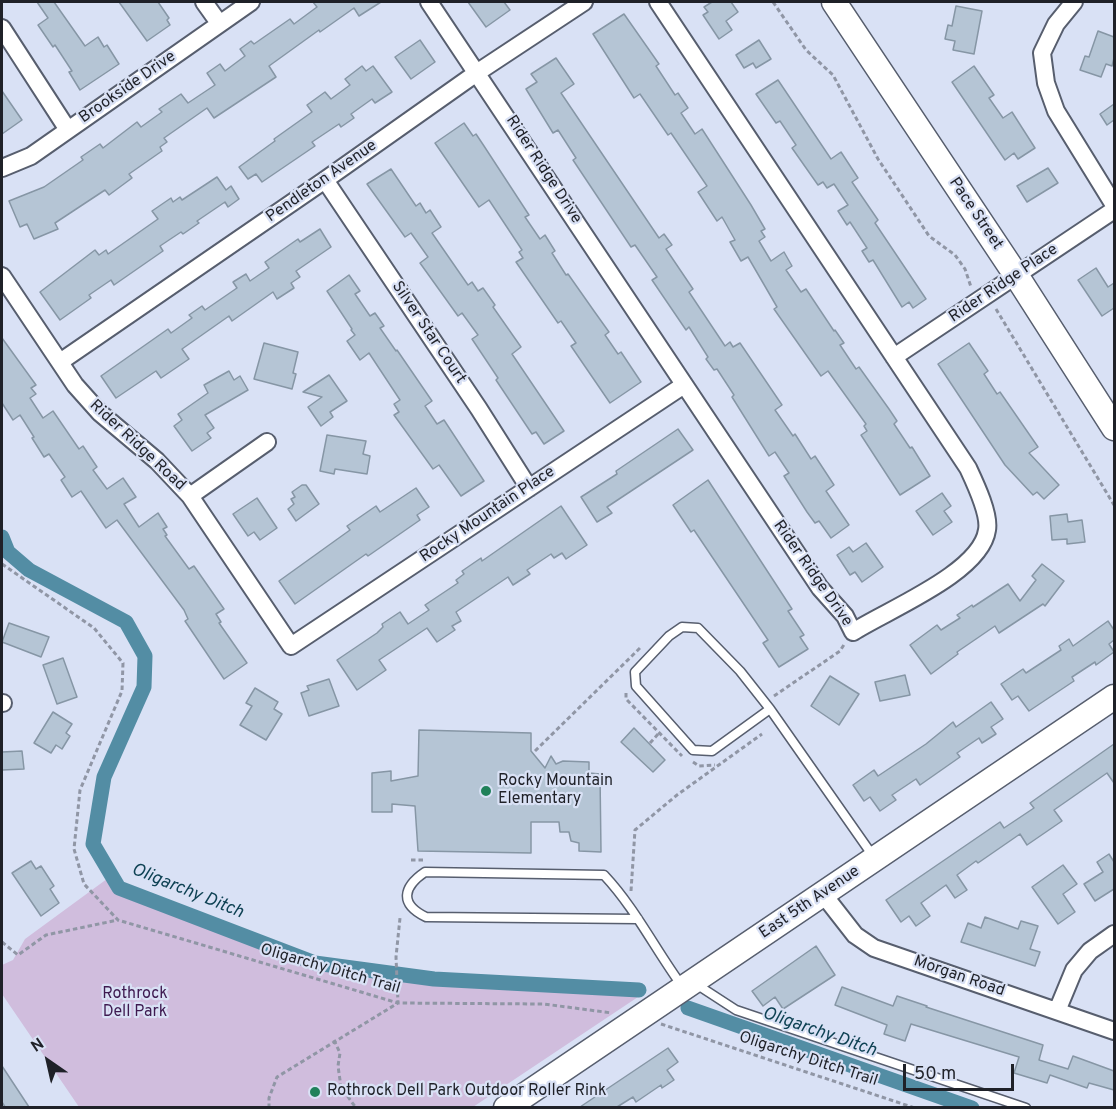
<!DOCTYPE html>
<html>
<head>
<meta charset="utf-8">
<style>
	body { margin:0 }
	#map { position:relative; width:1116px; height:1109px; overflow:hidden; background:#d9e1f5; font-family:Overpass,sans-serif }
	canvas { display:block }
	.frame { position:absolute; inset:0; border:3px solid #1f2128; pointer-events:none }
	.north { position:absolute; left:18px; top:1031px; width:60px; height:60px; -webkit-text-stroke:4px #d9e1f5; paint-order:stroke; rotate:326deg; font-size:16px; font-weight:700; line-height:24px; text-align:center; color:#1f2128 }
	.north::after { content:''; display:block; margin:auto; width:21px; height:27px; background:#1f2128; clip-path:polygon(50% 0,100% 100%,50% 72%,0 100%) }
	.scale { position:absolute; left:903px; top:1064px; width:111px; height:27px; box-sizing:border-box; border:3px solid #1f2128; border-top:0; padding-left:8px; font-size:18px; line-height:21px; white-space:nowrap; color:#1f2128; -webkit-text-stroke:4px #d9e1f5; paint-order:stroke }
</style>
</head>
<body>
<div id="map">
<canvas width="1116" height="1109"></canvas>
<div class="frame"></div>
<div class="north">N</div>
<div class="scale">50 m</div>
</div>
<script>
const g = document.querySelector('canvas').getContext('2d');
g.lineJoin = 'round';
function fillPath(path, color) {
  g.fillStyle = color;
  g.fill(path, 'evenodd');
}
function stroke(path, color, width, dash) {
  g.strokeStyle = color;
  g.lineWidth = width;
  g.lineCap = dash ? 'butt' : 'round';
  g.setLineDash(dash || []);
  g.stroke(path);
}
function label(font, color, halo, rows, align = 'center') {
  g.font = font + ' Overpass,sans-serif';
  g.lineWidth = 4.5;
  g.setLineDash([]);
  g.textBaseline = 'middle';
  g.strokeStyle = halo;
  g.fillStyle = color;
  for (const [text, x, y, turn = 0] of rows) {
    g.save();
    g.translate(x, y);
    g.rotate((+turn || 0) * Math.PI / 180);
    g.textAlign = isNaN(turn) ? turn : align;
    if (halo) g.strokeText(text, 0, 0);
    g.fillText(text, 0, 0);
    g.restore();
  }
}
fillPath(new Path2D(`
	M111,876L119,888L315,963L434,979L644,993L473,1107H79L2,994V965L13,960L25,939Z`), '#d0bddd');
stroke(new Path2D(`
	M2,537L8,552L29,570L126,622L145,656L144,687L104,777L93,844L119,888L315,963L434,979L639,990
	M688,1008L972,1108`), '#538da4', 15);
const building = new Path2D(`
	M37,2H54L85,46L98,37L104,47L107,45L119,64L80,90L69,72L72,71L55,45L53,47L38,25L48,18Z
	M119,2H158L169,18L167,20L170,25L147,41Z
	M313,2H381L359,16L354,8L320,32L319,30L269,66L276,77L214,118L207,108L164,138L167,142L160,147L162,151L129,174L132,178L109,195L105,190L55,223L58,229L34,239L27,224L20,227L9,201L44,187L83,160L81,157L100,144L103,148L137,122L141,127L162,112L159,109L181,94L188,103L215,85L207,73L220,64L225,71L245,56L240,49L251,41L254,44L290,19L294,24L317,7Z
	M468,2H504L510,10L486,27Z
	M712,2H731L738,12L726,21L732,30L719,39L703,15L708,12L704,7Z
	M956,6L982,11L974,54L953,50L955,41L945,39L948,25L952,26Z
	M624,14L659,64L656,66L675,95L678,93L688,108L681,113L695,134L702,129L751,205L765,229L761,231L765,237L759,241L771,261L784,252L792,266L786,270L801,292L806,289L834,331L835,330L844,343L840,345L856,369L859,367L889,409L897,421L894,424L910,448L912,447L930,476L900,495L861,435L867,431L864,426L866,424L828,371L821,376L774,309L777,307L748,257L741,261L730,242L735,240L722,217L717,221L698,192L707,186L671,133L668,135L640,94L634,98L593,34Z
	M1098,31L1114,37V58L1112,66L1106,64L1101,77L1080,70L1085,56L1089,57Z
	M420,40L435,62L411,79L395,57Z
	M759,40L771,59L756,68L753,63L744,68L736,55Z
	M556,58L574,84L561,93L659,238L664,234L672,245L666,249L693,289L689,292L725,346L730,342L733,347L740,343L782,405L775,410L793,436L795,434L811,459L815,456L834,485L826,491L849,525L831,538L819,521L815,523L807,512L784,476L789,473L775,452L769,456L732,397L734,395L717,369L714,370L706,359L708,357L689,327L686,330L652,280L657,277L635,245L631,247L573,160L576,158L558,130L553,133L526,89L537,82L531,74Z
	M362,66L366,71L373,66L392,92L375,103L372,99L351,114L354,118L341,127L339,124L312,142L315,146L262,182L256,174L248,179L239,167L275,141L274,139L312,112L307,105L325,92L331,99L350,85L345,79Z
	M974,66L994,95L989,98L1003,118L1012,112L1035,148L1018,159L1014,153L1005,160L952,82Z
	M778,80L831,159L841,152L858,178L852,182L878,220L875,223L926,299L913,308L909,302L902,307L873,260L869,262L862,251L867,248L850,222L847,225L838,211L848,205L834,184L827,188L823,182L818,185L792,148L796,145L780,121L776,123L756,94Z
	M2,91L22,120L2,134Z
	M1114,104V120L1107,125L1100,114Z
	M464,123L473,136L476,134L484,146L529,215L525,217L540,239L545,235L555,251L552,253L566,275L568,274L594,311L609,332L605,335L618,354L621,352L641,382L610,403L571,346L576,343L561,321L558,323L516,262L523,258L519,252L522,250L489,200L479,207L435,143Z
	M1048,168L1058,183L1027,202L1017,186Z
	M391,169L416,206L420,203L426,213L430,210L441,227L432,233L468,285L472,282L478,291L483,288L495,305L493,307L521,347L512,354L564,431L544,444L536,432L532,434L496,380L498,378L472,339L478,335L462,313L458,316L420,263L428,257L411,233L405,237L367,184Z
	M217,177L226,190L231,186L239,199L228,207L225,202L197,221L199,223L183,234L181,232L160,246L163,251L114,285L111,280L89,295L91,298L60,320L40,292L95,250L99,255L106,250L108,254L158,219L152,211L171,198L173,202L180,197L182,200Z
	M320,229L331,247L296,271L300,277L291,283L294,288L277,299L273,292L232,321L229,316L182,349L189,359L161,378L156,371L116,398L101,376L168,329L171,333L192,318L189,315L202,306L205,310L237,288L233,282L246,274L250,281L269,268L265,262L298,239L300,242Z
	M1096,268L1108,287L1114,283V308L1102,316L1078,280Z
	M349,275L360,291L355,294L370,316L375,313L384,326L380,328L396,351L397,350L432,401L425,406L437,424L444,420L484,481L461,496L439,465L433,469L394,415L399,412L394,404L400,400L369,353L360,360L347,341L355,335L351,330L352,329L327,291Z
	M2,338L36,385L31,388L36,394L30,398L43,418L53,411L79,449L83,446L97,467L93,470L107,489L123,478L136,497L124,504L139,527L158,513L167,527L163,529L167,535L165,536L189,569L194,566L224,609L216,614L221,622L219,623L247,663L224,679L185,621L188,619L184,610L117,520L106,528L81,491L72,497L61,480L65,477L49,454L44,457L32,438L34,437L20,415L13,420L2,403Z
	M264,343L298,352L293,373L296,374L292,389L254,379Z
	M969,343L988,371L984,374L997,394L1000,392L1038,447L1029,453L1059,485L1044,499L1037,492L1033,495L1005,465L938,364Z
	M229,371L234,380L240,376L248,390L205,415L214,428L207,433L211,438L192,451L174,426L182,420L178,414L208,393L204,385Z
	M329,375L347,401L330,412L333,417L321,426L308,407L322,397L303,392Z
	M678,429L693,450L607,507L612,513L597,522L581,497L617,474L616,471Z
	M327,435L366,441L363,454L370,456L367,474L335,469L334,474L320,471Z
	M708,480L792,609L788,611L804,635L800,637L808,649L779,667L763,643L768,640L694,530L691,532L673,505Z
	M302,485H306L319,504L296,521L288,509L294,504L291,499L295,497L292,492Z
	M416,488L429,507L417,515L420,520L368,556L366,554L295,604L279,581L350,530L347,526L376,506L380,512Z
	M942,493L951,506L944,511L952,522L933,535L916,511Z
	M257,498L277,528L260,540L254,532L248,536L233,514Z
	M561,506L587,545L566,559L562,553L554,558L551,554L527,570L530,574L513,585L508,577L456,612L461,621L452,626L455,630L437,642L427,628L379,660L386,670L357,690L337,660L377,633L383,627L382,624L400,612L408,624L429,610L425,605L458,583L456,580L464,574L462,571L481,558L482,561Z
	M1067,514L1068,522L1082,520L1085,542L1067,544V539L1052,540L1050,516Z
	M866,543L883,567L862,582L855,572L850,575L837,555L849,547L853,552Z
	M1042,564L1064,581L1045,606L1043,604L999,633L995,626L957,652L958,654L931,674L910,645L937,625L941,630L960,618L957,615L972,605L973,607L1008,584L1020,601L1036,580L1032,576Z
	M1108,621L1114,630V640L1109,644L1114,652L1096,665L1095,662L1072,677L1074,681L1029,711L1018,696L1012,700L1001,684L1023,669L1026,673L1061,650L1059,646L1069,639L1073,646Z
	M9,623L49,637L41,657L2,642Z
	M63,658L77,697L57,704L43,665Z
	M905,675L910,695L880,701L875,682Z
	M830,676L859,694L839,725L811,706Z
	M329,679L339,706L309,716L301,693L309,690L307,686Z
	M255,688L278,702L274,709L282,714L266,740L240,725L252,706L246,703Z
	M991,702L1003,719L991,727L996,734L982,743L979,738L957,753L960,757L920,785L916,779L892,795L896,800L880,811L870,797L864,801L853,785L874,770L878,776L926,744L953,722L956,727Z
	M53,712L72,724L66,733L70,736L62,749L56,745L51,753L34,743Z
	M634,728L665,760L653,772L621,742Z
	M419,730L531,733V751L545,768L551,756L556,764L563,761L589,762V773L600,774L601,852L579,851V843L571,841L569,832H560L559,822H531V853L418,851L415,806L392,804V812H372V773L391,771V781L418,776Z
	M1114,744V783L1107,773L1054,810L1062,821L1027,845L1020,834L978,863L976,861L957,875L967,890L955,898L946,885L921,903L930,916L916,926L909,916L901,922L886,900L1000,822L1004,828L1034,808L1030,803Z
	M22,751L24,769L2,770V752Z
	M1109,854L1114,862V889L1095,901L1084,884L1103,872L1097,862Z
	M31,861L36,869L41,866L54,886L50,889L59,903L41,916L12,873Z
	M1063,865L1077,884L1063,894L1075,912L1058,924L1032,887Z
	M985,917L1018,929L1021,921L1038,926L1030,949L1040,952L1035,966L961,942L968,923L981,928Z
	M816,946L835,975L783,1009L775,997L763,1006L752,991Z
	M842,987L893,1006L897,996L927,1006L926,1007L1043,1045L1039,1060L1068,1069L1073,1056L1114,1071V1090L1089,1083L1087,1088L1050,1075L1047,1083L1014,1073L1019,1057L911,1024L905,1041L884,1034L887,1025L835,1005Z
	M668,1048L678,1062L667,1070L674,1080L662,1088L661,1085L636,1102L633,1097L617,1107H580Z
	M2,1066L29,1107H5L2,1102Z`);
fillPath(building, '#b5c5d5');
stroke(building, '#8696a5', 1.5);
const lane = new Path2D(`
	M770,709L712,751L693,750L636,686L635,672L669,636L682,627L698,628L740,671L770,709L873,856
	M638,919L426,917C399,904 403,887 425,872L604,875C635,908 655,949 682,986
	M696,984L736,1010L1026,1108`);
const street = new Path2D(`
	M204,2L219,23
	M429,2L820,588L845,616L853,632C887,610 981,573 987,530C990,514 975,483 968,468L658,2
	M1074,2L1056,24L1042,53L1046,83L1056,111L1114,205
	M2,28L68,130
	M2,168L31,156L251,2
	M325,180L479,409L529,488
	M2,276L75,385L100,413L157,461L190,496L291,646L684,385
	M894,357L1114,210
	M60,362L325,180L478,72L584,2
	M190,496L267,442
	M2,703H3
	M823,894L855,935L874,948L1114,1031
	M1057,1011L1074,970L1090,951L1114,934`);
const secondary = new Path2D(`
	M834,2L1016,275L1114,428
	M506,1108L1114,697`);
stroke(lane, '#575e6e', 11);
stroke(street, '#575e6e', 20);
stroke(secondary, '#575e6e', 27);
stroke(new Path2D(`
	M773,2L806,50L833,75L878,159L929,236L955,255L965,269L971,287
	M996,309L1114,505
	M2,564L94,628L123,663L122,691L80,790L74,849L84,884L118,920L398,1003L544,1004L612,1013
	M626,693V699L682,756
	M774,696L840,651L845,643
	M650,743L659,733
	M535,751L641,647
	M693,762L699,766L715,765
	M411,860H424
	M631,891L635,830L677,795L762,734
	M2,942L18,955L46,935L118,920
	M661,1024L915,1108
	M334,1040L340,1053L338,1066L341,1087L356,1108
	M269,1108V1098L277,1077L398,1003L396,957L400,918`), '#9096a5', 3, [4.5, 3]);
stroke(lane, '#fff', 8);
stroke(street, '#fff', 16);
stroke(secondary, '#fff', 24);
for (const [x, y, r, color] of [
	[486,791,6,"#20815a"],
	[315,1092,6,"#20815a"]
]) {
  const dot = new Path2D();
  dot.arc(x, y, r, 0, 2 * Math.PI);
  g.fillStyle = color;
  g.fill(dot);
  stroke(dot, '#d9e1f5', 2);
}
label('16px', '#1f2128', '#d9e1f5', [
	["Brookside Drive",128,88,-35],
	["Rider Ridge Drive",543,170,57],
	["Pendleton Avenue",322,182,-35],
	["Pace Street",975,214,56],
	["Rider Ridge Place",1004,284,-34],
	["Silver Star Court",428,333,56],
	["Rider Ridge Road",137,446,43],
	["Rocky Mountain Place",488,515,-34],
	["Rider Ridge Drive",812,574,55],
	["East 5th Avenue",810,903,-34],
	["Oligarchy Ditch Trail",330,970,16],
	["Morgan Road",959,977,19],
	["Oligarchy Ditch Trail",808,1060,18]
]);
label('16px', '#1f2128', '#d9e1f5', [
	["Rocky Mountain",498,782],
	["Elementary",498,800],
	["Rothrock Dell Park Outdoor Roller Rink",327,1092]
], 'left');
label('16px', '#3e1a50', '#d9e1f5', [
	["Rothrock",135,995],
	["Dell Park",135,1013]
]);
label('italic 18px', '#0f4254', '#d9e1f5', [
	["Oligarchy Ditch",187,892,22],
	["Oligarchy Ditch",819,1033,19]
]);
</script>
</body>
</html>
